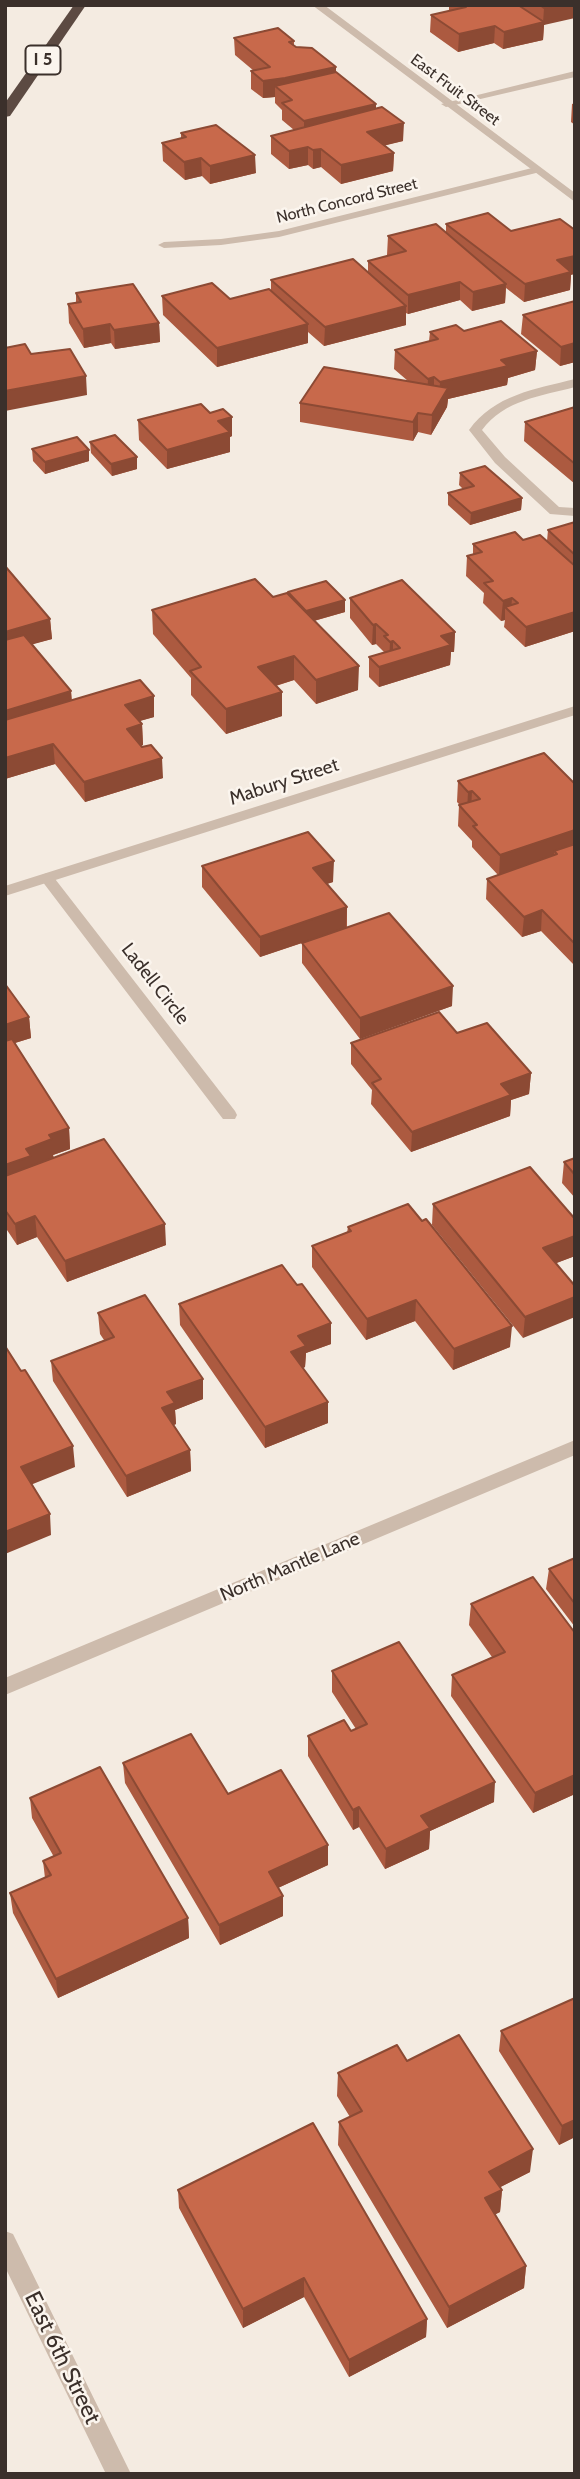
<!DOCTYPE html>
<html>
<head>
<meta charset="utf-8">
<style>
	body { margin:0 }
	#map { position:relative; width:580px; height:2479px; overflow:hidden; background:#f4ebe1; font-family:Cabin,sans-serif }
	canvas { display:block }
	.frame { position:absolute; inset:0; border:7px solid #3b302b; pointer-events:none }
</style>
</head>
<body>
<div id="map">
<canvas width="580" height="2479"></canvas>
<div class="frame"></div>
</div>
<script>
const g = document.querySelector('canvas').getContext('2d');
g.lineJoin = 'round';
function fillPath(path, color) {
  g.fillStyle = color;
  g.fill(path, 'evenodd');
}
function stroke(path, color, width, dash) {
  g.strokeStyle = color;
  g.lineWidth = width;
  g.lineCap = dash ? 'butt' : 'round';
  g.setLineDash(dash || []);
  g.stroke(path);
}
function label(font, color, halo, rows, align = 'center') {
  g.font = font + ' Cabin,sans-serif';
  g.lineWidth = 5;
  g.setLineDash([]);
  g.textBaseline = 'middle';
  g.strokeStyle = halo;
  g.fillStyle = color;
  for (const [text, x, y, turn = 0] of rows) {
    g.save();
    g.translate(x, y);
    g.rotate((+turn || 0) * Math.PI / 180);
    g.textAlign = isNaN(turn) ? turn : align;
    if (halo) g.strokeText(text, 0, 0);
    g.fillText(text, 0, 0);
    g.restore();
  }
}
fillPath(new Path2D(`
	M575,379V387C541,396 504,400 482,430L505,457L559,507L575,508V516L550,514L495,463L469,430C494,395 535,389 575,379Z`), '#cdbbac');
fillPath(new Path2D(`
	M575,71V77L446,107L441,104Z
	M536,167L540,168V172L279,237L221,245L164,248L158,245L164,242L221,239L279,231Z
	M47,873L52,875L235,1111L237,1115L235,1119H223L42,881L39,878L42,875Z
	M575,1440V1455L5,1695V1678Z
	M5,2231L13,2234L131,2474H106L5,2267Z`), '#cdbbac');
fillPath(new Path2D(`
	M312,5H324L575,193V202Z
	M575,706V715L5,896V886Z`), '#cdbbac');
fillPath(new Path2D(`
	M74,5H86L10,116L5,117V103Z`), '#5c4a42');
fillPath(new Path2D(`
	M449,5H575L544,25L543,40L503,49L494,43L458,52L430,32L431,15L449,11Z
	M234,38L294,41V46L336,67V72L376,108L403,141L385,145L394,153L393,171L341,184L321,167L313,169L308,165L289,169L271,154V136L294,130L282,120V110L275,103V97L263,98L251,89V71H254L235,55Z
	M575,103V125L571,122L572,104Z
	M181,133L256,173L210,184L202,176L185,180L163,161L162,143L181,138Z
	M446,224L511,231L571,275L570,290L524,302L506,288L505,303L472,311L460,300L408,314L406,313V325L324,346L308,332V343L217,367L163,315L162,296L230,299L271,291V280L368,272V261L388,256L387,255L388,236L446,233Z
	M76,293L159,323L160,342L115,349L111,343L84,348L69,323L68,304L76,303Z
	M575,301V362L560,366L521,334L523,315Z
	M464,331L537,351L535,370L508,378L507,385L448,399L447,407L431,435L418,432L413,441L300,422V403L408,381L394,369L395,350L429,341L430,332Z
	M575,407V484L524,441L525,422Z
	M138,420L232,436L230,437V452L167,469L139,440Z
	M90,442L137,457V469L112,476L91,453Z
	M32,449L89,461L45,474L33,461Z
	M460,473L522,498L521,510L470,525L448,505V493L463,489L459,485Z
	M575,522V631L525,647L504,627L505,620L501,621L483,603L484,593L466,576L467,556L473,554V544L523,540L547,541L548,530Z
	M5,566L50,619L52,639L32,644L71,691L72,701L154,696V717L139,721L142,724L143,745H141L163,778L85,802L55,764L5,779Z
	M288,592L345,600V612L314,621L358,690L316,704L294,680L276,686L282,692V716L226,734L191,695V678L153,634L152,610L273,597L288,594Z
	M350,598L455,632L454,652H451L450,665L379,687L369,677V657L384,652L376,644L372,645L350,618Z
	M458,781L575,784V966L541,931L522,937L486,899L487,879L498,875L472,847V841L458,826L459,805H460L457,802Z
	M202,866L333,882L326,884L347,907V928L452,1006L360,1039L302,963V943L260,957L202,887Z
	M5,984L29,1017L31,1038L15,1043L69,1128L70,1149L53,1155L54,1158L166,1245L67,1282L37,1237L17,1245L5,1227Z
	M457,1033L531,1073L529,1094L511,1100L510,1116L411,1152L371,1104L372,1090L351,1064V1043Z
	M575,1158V1198L562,1183L564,1162Z
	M433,1204L575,1256L556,1263L523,1338L432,1225Z
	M348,1227L510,1347L453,1370L415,1321L366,1340L312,1267V1246L347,1233Z
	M297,1285L331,1323V1344L306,1353L305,1367L303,1368L328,1423L265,1448L180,1325L179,1304Z
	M98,1313L203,1379V1399L175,1410L176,1424L174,1425L190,1450L191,1471L127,1497L53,1381L51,1361L104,1340L100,1334Z
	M575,1558V1627L546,1589L549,1569Z
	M471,1604L575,1633V1794L533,1813L451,1696L452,1675L492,1657L469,1625Z
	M332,1671L494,1802L430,1831L429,1849L385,1869L359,1827L353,1830L308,1756V1736L351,1731L356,1729L332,1692Z
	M123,1763L228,1794L328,1845V1865L278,1888L283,1896V1916L220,1945L125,1783Z
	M30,1798L188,1918L189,1938L58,1998L13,1913L10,1893L45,1878L43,1861L54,1857L32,1818Z
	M575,1998V2137L559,2145L499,2051L501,2031Z
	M407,2061L530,2172L500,2187L502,2190L500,2212L495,2214L526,2266L524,2288L447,2328L338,2145L339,2122L350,2117L337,2096L338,2073Z
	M178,2190L427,2319L426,2337L349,2377L304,2297L243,2328L179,2208Z`), '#ac5a40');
fillPath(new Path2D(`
	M556,5H575V18L544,25L543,40L503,49L504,32L543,23L544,8Z
	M495,26L494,43L458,52L459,34Z
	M336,67V84L275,86V97L263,98V81Z
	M376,104V122L304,139V121Z
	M404,123L403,141L367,150V132Z
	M308,147V165L289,169V151Z
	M321,149V167L313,169V150Z
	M394,153L393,171L341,184V165Z
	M255,155L256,173L210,184V166Z
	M201,158L202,176L185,180L184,162Z
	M575,256V274L571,275L570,290L524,302L525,284L557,260Z
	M460,282V300L408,314V295Z
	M506,284L505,303L472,311L473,292Z
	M406,306V325L324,346L325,327Z
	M159,323L160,342L115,349L114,330Z
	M110,324L111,343L84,348L83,329Z
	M308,324V343L217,367V348Z
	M575,343V362L560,366L561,347Z
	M537,351L535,370L508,378L507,385L448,399L447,407L431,435L432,415L439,401L440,382L501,360Z
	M86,376L87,395L5,411V391Z
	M434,377V396L427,398L428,379Z
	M418,413V432L413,441V422Z
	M232,417V436L230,437V452L167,469V450L218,421Z
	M89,450V461L45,474V462Z
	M137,457V469L112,476L111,464Z
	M522,498L521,510L470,525L471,513Z
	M512,598L511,613L505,607V620L501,621L503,601Z
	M345,600V612L306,623V611Z
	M575,612V631L525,647L526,627Z
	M50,619L52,639L5,652V632Z
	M376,624V644L372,645L373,625Z
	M455,632L454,652H451L450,665L379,687V667L441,636Z
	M393,641V662L389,663L390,642Z
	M294,656V680L258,691V667Z
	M359,666L358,690L316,704V680Z
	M71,691L72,712L5,732V711Z
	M282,692V716L226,734V709Z
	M154,696V717L126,725L125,705Z
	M142,724L143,745L128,749L127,729Z
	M53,744L55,764L5,779V758Z
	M162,758L163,778L85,802L84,782Z
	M472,791L471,811L467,812L468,792Z
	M575,830V850L557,854L554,851V857L499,876L500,855Z
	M334,861L333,882L312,889L313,868Z
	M347,907L346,928L260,957V937Z
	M542,910L541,931L522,937L524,917Z
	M453,986L452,1006L360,1039V1018Z
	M29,1017L31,1038L5,1046V1025Z
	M531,1073L529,1094L511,1100L510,1116L411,1152L412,1132L501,1084Z
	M69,1128L70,1149L53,1155L54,1160L5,1187V1165L26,1149L49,1135Z
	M35,1216L37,1237L17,1245L15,1224Z
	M165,1224L166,1245L67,1282L65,1261Z
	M575,1236V1256L541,1269L543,1248Z
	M575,1297V1317L523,1338L525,1317Z
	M416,1300L415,1321L366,1340L367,1319Z
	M331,1323V1344L306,1353L305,1367L291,1373V1352L298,1336Z
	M512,1326L510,1347L453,1370L454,1349Z
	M203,1379V1399L175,1410L176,1424L163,1429L162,1408L167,1392Z
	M328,1402V1423L265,1448V1427Z
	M73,1446L75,1467L23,1488L21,1467Z
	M190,1450L191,1471L127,1497L126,1476Z
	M50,1514L51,1535L5,1554V1532Z
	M575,1775V1794L533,1813L535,1793Z
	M495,1782L494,1802L430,1831L429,1849L385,1869L386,1849L421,1816Z
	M359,1807V1827L353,1830V1810Z
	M328,1845V1865L269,1892V1872Z
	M283,1896V1916L220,1945L219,1925Z
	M188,1918L189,1938L58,1998L56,1979Z
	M575,2120V2137L559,2145L562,2126Z
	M533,2149L530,2172L487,2194L489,2172Z
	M502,2190L500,2212L483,2221L485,2198Z
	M526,2266L524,2288L447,2328L449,2307Z
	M304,2278V2297L243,2328V2309Z
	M427,2319L426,2337L349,2377V2360Z`), '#8c4a34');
const building = new Path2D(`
	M464,5H518L544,22L504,32L495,26L459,34L431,15L466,7Z
	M540,5H556L544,8Z
	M278,28L294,41L289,42L296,47L312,48L336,67L285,78L263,81L251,71L270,67L234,38Z
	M336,72L376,104L304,121L282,103L292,100L275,86Z
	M382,107L404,123L367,132L394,153L341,165L321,149L313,150L308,147L289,151L271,136Z
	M216,125L255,155L210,166L201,158L184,162L162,143L186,137L181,133Z
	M488,213L511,231L560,219L575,230V256L557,260L571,272L525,284L446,224Z
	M436,224L506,284L473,292L460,282L408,295L368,261L406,251L388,236Z
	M353,259L406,306L325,327L271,280Z
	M212,283L230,299L269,289L308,324L217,348L162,296Z
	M133,284L159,323L114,330L110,324L83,329L68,304L81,302L76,293Z
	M575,301V343L561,347L523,315Z
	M501,321L537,351L501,360L508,366L440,382L434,377L428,379L395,350L438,339L430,332L456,325L464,331Z
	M25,344L31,354L70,349L86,376L5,391V348Z
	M324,367L448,388L432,415L418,413L413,422L300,403Z
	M201,404L210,413L223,409L232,417L218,421L230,432L167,450L138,420Z
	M575,407V464L525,422Z
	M115,435L137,457L111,464L90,442Z
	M77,437L89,450L45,462L32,449Z
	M485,466L522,498L471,513L448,493L474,486L460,473Z
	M575,522V555L548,530Z
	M515,532L523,540L540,535L575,566V612L526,627L505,607L518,603L512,598L503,601L484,583L493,581L467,556L482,552L473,544Z
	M5,566L50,619L5,632Z
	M255,579L273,597L287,593L359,666L316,680L294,656L258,667L282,692L226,709L190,671L201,667L152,610Z
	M402,580L455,632L441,636L451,645L379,667L369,657L400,648L393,641L390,642L384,636L388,635L376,624L373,625L350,598Z
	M326,581L345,600L306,611L288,592Z
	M24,635L71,691L5,711V640Z
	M140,680L154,696L125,705L142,724L127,729L142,747L151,745L162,758L84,782L53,744L5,758V720Z
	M544,753L575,784V830L500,855L473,826L477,825L459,805L480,799L472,791L468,792L458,781Z
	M308,832L334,861L313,868L347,907L260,937L202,866Z
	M575,844V944L542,910L524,917L487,879L557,854L554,851Z
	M389,913L453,986L360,1018L302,943Z
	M5,984L29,1017L5,1025Z
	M439,1012L457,1033L487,1023L531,1073L501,1084L511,1095L412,1132L372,1083L381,1079L351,1043Z
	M12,1039L69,1128L49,1135L52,1139L26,1149L31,1156L5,1165V1041Z
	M104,1139L165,1224L65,1261L35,1216L15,1224L5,1210V1176Z
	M575,1158V1175L564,1162Z
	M530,1167L575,1219V1236L543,1248L575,1286V1297L525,1317L433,1204Z
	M408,1204L422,1221L426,1219L512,1326L454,1349L416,1300L367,1319L312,1246L351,1231L348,1227Z
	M282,1265L297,1285L302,1284L331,1323L298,1336L306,1346L291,1352L328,1402L265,1427L179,1304Z
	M145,1295L203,1379L167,1392L175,1403L162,1408L190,1450L126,1476L51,1361L114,1337L98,1313Z
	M5,1346L21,1371L25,1370L73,1446L21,1467L50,1514L5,1532Z
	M575,1558V1604L549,1569Z
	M533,1577L575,1633V1775L535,1793L452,1675L505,1652L471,1604Z
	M399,1642L495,1782L421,1816L430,1828L386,1849L359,1807L353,1810L308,1736L344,1720L351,1731L367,1724L332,1671Z
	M191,1734L228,1794L281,1770L328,1845L269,1872L283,1896L219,1925L123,1763Z
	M100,1767L188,1918L56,1979L10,1893L51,1875L43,1861L61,1853L30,1798Z
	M575,1998V2120L562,2126L501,2031Z
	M459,2035L533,2149L489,2172L502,2190L485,2198L526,2266L449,2307L339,2122L362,2111L338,2073L397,2045L407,2061Z
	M313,2123L427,2319L349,2360L304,2278L243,2309L178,2190Z`);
fillPath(building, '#c8694b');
stroke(building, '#8c4a34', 2);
label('16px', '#3b302b', '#fbf5ee', [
	["East Fruit Street",455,90,37],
	["North Concord Street",347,201,-14]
]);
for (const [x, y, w] of [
	[43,60,35]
]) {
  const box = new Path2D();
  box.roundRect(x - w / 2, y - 14.5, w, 29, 5);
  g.fillStyle = '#fbf5ee';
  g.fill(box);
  stroke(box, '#3b302b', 2);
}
label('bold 18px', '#3b302b', null, [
	["I 5",43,60]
]);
label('19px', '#3b302b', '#fbf5ee', [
	["Mabury Street",284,782,-18],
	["Ladell Circle",155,984,52],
	["North Mantle Lane",290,1567,-23]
]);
label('23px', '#3b302b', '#fbf5ee', [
	["East 6th Street",62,2358,64]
]);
</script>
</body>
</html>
